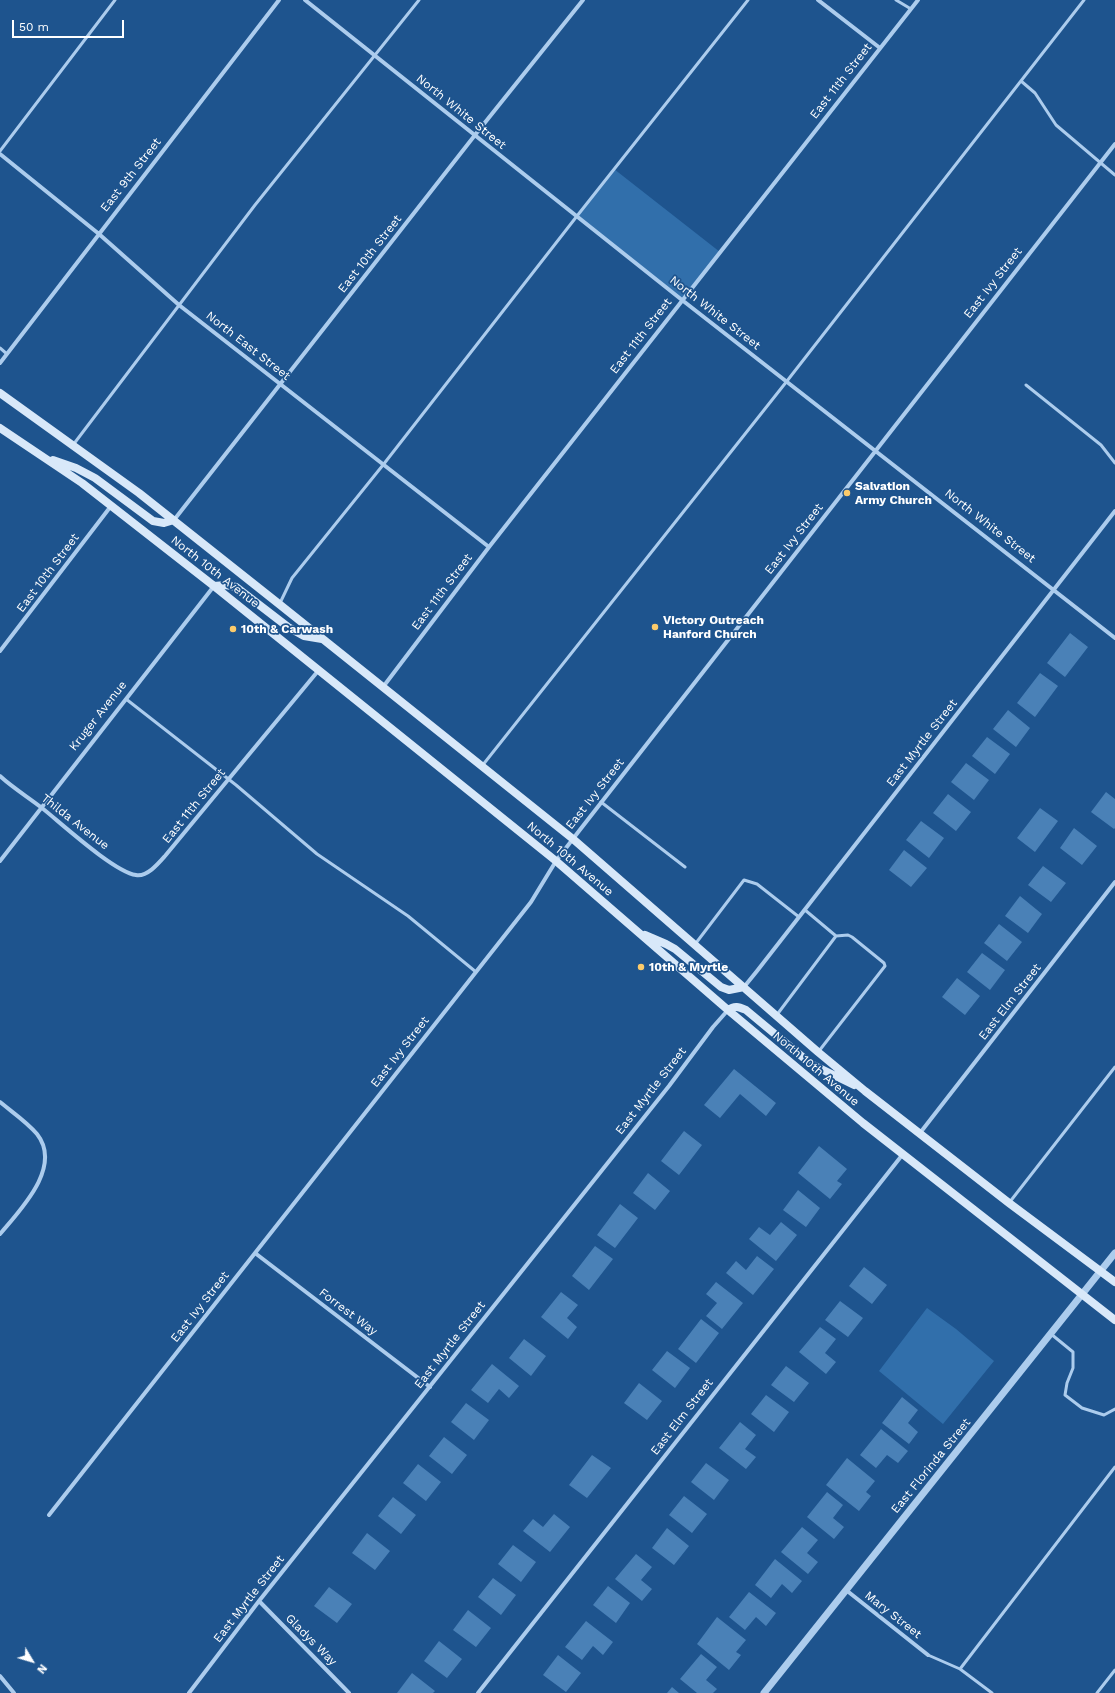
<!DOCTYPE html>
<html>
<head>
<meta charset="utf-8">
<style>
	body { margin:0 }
	#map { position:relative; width:1115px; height:1693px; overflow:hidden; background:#1e548e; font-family:"Work Sans",sans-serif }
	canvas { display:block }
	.north { position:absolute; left:12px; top:1641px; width:40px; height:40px; -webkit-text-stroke:3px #1e548e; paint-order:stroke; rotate:128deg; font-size:11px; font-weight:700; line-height:16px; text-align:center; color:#fff }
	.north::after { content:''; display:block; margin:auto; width:14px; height:18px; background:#fff; clip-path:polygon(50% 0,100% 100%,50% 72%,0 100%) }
	.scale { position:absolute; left:12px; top:20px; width:112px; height:18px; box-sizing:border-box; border:2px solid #fff; border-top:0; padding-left:5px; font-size:12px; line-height:14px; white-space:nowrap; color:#fff; -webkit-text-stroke:3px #1e548e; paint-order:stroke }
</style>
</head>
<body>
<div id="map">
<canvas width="1115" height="1693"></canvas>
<div class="north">N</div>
<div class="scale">50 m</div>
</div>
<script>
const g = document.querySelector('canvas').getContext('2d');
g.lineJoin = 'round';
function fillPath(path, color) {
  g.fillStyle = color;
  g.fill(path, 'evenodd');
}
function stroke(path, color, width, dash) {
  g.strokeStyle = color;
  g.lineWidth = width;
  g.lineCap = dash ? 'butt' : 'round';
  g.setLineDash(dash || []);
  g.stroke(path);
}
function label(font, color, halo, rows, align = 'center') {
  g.font = font + ' "Work Sans",sans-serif';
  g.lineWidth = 3.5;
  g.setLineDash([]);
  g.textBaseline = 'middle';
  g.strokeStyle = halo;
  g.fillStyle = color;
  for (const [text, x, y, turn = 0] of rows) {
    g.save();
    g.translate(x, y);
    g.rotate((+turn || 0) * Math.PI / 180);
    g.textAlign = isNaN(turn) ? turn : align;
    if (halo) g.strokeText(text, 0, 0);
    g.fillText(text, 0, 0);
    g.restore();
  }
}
fillPath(new Path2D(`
	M614,169L720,252L682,300L577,216Z
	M927,1308L956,1329L994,1361L943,1424L879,1371Z`), '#316fab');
fillPath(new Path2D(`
	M1070,633L1088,647L1065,677L1047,663Z
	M1040,673L1058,686L1035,717L1017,703Z
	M1008,710L1030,728L1016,747L993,729Z
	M987,737L1010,754L995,774L972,756Z
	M966,763L989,780L974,800L951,782Z
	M1106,792L1115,799V828L1114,829L1091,812Z
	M948,794L971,812L956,831L933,813Z
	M1040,808L1058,821L1035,852L1017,838Z
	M921,821L944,838L929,858L906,840Z
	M1074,828L1097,846L1082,865L1060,848Z
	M904,850L927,868L911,887L889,870Z
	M1043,866L1066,883L1051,902L1028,885Z
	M1020,896L1042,914L1028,933L1005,916Z
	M999,924L1022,942L1007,961L984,943Z
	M982,953L1005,970L990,990L967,972Z
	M957,978L980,996L965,1015L942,997Z
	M734,1069L776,1103L766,1116L740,1094L720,1118L704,1105Z
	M684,1131L702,1145L679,1175L661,1161Z
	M819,1146L847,1169L837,1181L842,1184L830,1199L798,1173Z
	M648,1173L670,1191L655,1210L633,1193Z
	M798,1190L820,1208L806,1227L783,1210Z
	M620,1204L638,1218L615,1248L597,1235Z
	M781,1222L797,1235L776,1261L749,1239L759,1227L770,1235Z
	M595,1246L613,1259L589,1290L572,1276Z
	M757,1256L774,1269L753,1295L726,1273L736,1261L746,1270Z
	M864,1267L887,1285L872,1304L849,1286Z
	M716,1282L743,1303L722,1329L706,1316L717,1303L706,1294Z
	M561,1292L578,1305L567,1318L577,1327L568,1339L541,1317Z
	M840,1301L863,1318L848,1337L825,1320Z
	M701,1319L719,1333L696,1363L678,1349Z
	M820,1327L836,1339L825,1353L836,1362L826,1374L799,1352Z
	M524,1339L546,1356L531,1376L509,1358Z
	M667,1351L690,1368L675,1388L652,1370Z
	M492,1364L519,1386L509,1398L499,1389L488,1403L471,1390Z
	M786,1366L809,1383L794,1402L771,1385Z
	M639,1383L662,1401L647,1420L624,1403Z
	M766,1395L789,1412L774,1432L751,1414Z
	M902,1397L918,1410L908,1423L918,1432L909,1444L882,1423Z
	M466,1403L489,1420L474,1440L451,1422Z
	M740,1422L756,1435L745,1449L756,1457L746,1469L719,1448Z
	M881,1429L908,1451L898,1463L887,1455L876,1468L860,1455Z
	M444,1437L467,1455L452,1474L429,1456Z
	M592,1455L611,1468L587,1498L569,1485Z
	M847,1458L875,1481L866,1492L871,1496L859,1511L826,1485Z
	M706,1463L729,1480L714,1500L691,1482Z
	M418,1464L441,1482L426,1501L403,1483Z
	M827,1492L843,1505L833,1518L844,1527L834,1539L807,1517Z
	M684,1496L707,1514L692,1533L669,1515Z
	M393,1497L416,1515L401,1534L378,1516Z
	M554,1514L570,1527L550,1552L523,1531L533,1519L543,1527Z
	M802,1527L818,1540L807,1553L818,1562L808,1574L781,1552Z
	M667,1528L689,1546L674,1565L652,1548Z
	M367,1533L390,1551L375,1570L352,1553Z
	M513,1545L536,1562L521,1582L498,1564Z
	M636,1554L652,1567L641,1580L652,1589L642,1601L615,1579Z
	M775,1559L802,1581L792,1593L782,1584L771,1598L755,1585Z
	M493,1578L516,1595L501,1615L478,1597Z
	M608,1586L630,1603L616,1623L593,1605Z
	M329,1587L352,1604L337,1623L314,1606Z
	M749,1592L776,1613L766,1626L756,1617L745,1630L729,1617Z
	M468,1610L491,1628L476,1647L453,1630Z
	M717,1617L746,1640L736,1652L741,1655L729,1670L697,1644Z
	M586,1621L613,1642L603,1655L593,1646L582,1660L565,1647Z
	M439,1641L462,1659L447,1678L424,1661Z
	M701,1654L717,1667L706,1680L717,1689L713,1693H697L680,1679Z
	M558,1655L581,1673L566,1692L543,1675Z
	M412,1673L435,1691L433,1693H397Z
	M672,1687L679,1693H667Z`), '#4a81b7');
stroke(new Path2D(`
	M896,0L911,9
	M1021,81L1035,93L1056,125L1115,175
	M0,151L115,0
	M0,348L7,354
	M1026,385L1101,445L1115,463
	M73,445L255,205L419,0
	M280,603L292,578L383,465L577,216L748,0
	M126,699L236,785L317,854L408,916L476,972
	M482,766L787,381L1084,0
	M601,802L685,867
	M805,910L836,936L848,935L852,937L884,963L885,966L819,1051
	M696,943L744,880L757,884L799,917
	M776,1016L836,936
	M1009,1203L1115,1067
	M1051,1334L1073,1352V1368L1067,1383L1065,1395L1082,1408L1104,1415L1115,1409
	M928,1655L960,1669
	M992,1693L960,1669L1115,1467
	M1097,1693L1115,1670`), '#accced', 3);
stroke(new Path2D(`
	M305,0L682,300L1115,638
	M818,0L880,48
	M0,154L99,234L179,305L489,547
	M0,363L279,0
	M174,520L475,135L583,0
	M0,651L111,506
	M383,687L489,547L918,0
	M0,776C13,788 28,797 42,808C61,823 114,872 136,875C147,877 158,864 165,856L318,671
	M0,861L214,586
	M744,987L757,971L1115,511
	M0,1102C12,1112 27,1122 37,1134C63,1167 20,1210 0,1234
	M920,1133L1115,882
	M255,1253L430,1387
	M49,1515L531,902L556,861L579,831L1115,144
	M846,1590L928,1655
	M259,1601L349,1693
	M0,1676L14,1693
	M189,1693L259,1601L669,1086L713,1027L728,1010
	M478,1693L903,1154`), '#accced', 4);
stroke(new Path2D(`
	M764,1693L1115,1253`), '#accced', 7);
stroke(new Path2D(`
	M0,393L139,493L279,604L573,839L818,1052L865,1091L1009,1203L1115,1282
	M0,428L82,483L214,586L556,861L728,1010L863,1123L1115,1320
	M53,460L76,468L95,478L153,521L164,523L174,520
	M214,586L226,585L236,587L288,627L304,636L322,639
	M645,935L666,944L675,949L721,987L729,990L744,987
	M728,1010C735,1005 739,1007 746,1010L811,1064L854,1085`), '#d8e8f9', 8);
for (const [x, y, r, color] of [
	[847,493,4,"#fccb6b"],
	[655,627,4,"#fccb6b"],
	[233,629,4,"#fccb6b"],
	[641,967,4,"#fccb6b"]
]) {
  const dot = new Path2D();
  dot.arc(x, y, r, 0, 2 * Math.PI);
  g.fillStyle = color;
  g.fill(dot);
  stroke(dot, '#1e548e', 1.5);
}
label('12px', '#fff', '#1e548e', [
	["East 11th Street",841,81,-52],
	["North White Street",461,112,39],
	["East 9th Street",131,175,-52],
	["East 10th Street",370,254,-52],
	["East Ivy Street",993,283,-52],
	["North White Street",715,313,38],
	["East 11th Street",641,336,-52],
	["North East Street",248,346,38],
	["North White Street",990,526,38],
	["East Ivy Street",794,539,-52],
	["North 10th Avenue",215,572,38],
	["East 10th Street",48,573,-53],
	["East 11th Street",442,592,-53],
	["Kruger Avenue",98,716,-52],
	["East Myrtle Street",922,743,-52],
	["East Ivy Street",595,794,-52],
	["East 11th Street",194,806,-51],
	["Thilda Avenue",75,822,38],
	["North 10th Avenue",570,859,40],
	["East Elm Street",1010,1002,-52],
	["East Ivy Street",400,1052,-52],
	["North 10th Avenue",816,1069,40],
	["East Myrtle Street",651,1091,-52],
	["East Ivy Street",200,1307,-52],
	["Forrest Way",348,1312,37],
	["East Myrtle Street",450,1345,-52],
	["East Elm Street",682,1417,-52],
	["East Florinda Street",931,1466,-51],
	["East Myrtle Street",249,1599,-52],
	["Mary Street",893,1615,38],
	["Gladys Way",311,1640,45]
]);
label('bold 12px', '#fff', '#1e548e', [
	["Salvation",855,486],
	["Army Church",855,500],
	["Victory Outreach",663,620],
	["Hanford Church",663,634],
	["10th & Carwash",241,629],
	["10th & Myrtle",649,967]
], 'left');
</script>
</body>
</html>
